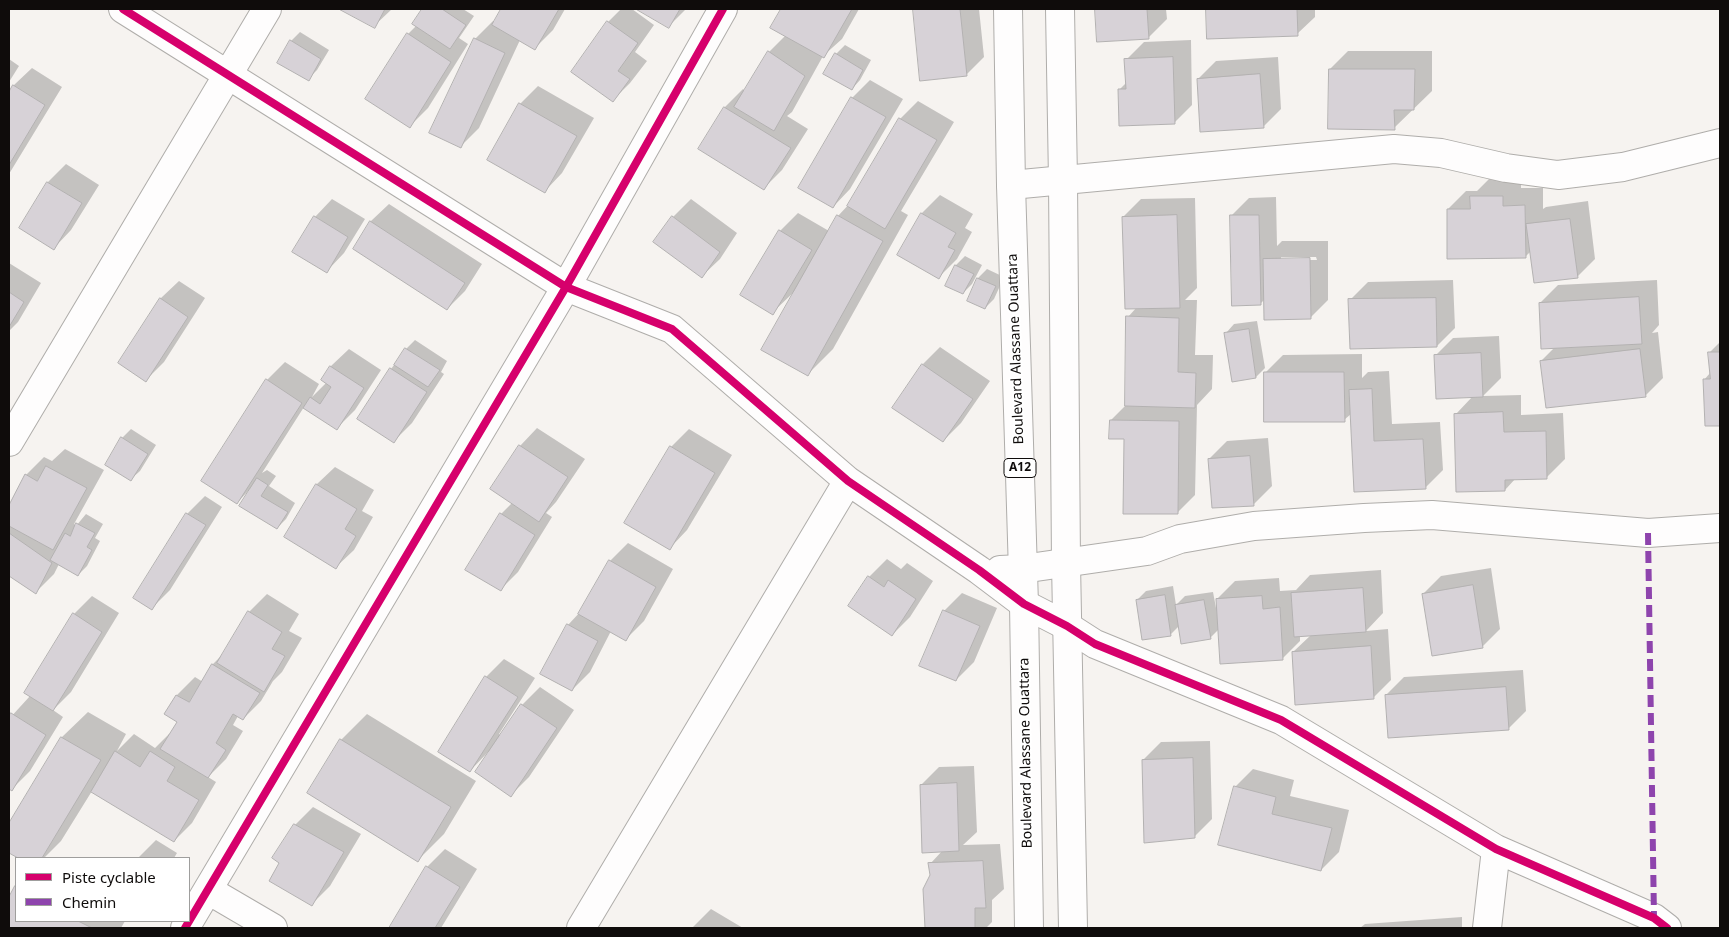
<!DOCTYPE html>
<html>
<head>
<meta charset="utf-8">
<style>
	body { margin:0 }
	#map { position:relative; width:1729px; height:937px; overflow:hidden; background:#f6f3f0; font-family:"Noto Sans",sans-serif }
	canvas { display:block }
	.frame { position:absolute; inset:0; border:10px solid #0f0c0b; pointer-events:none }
	.legend { position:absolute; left:15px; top:857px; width:175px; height:65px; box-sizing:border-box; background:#fff; border:1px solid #9f9e9d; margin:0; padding:6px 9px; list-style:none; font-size:15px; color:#0f0c0b }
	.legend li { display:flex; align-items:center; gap:10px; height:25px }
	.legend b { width:25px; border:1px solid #9f9e9d }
</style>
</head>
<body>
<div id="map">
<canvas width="1729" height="937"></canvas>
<div class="frame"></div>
<ul class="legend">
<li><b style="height:6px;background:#d6006c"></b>Piste cyclable</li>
<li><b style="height:6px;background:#8e44ad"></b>Chemin</li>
</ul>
</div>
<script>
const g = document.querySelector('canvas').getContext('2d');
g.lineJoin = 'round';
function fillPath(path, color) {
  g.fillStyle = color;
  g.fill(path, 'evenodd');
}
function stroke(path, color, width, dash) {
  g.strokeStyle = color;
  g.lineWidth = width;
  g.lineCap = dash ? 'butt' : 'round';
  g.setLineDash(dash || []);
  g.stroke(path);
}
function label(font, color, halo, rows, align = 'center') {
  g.font = font + ' "Noto Sans",sans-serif';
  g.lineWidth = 4;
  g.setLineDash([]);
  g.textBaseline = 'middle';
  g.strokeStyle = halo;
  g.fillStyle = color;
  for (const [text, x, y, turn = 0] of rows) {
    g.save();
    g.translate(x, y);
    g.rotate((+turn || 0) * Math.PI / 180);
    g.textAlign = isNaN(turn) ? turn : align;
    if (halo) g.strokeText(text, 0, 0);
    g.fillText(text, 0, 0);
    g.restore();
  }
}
fillPath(new Path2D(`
	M342,9H392L374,26Z
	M424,9H463L474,16L459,38L468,44L428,108L410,126L408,34L417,25L414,23Z
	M503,9H565L553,30L535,48L520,40L479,128L461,146L475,39L493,21L495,22Z
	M621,9H632L654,25L635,52L647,61L630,83L612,101L608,22Z
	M638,9H686L668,27Z
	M782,9H859L842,39L823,56L792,112L787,116L808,129L782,170L764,188L700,148L725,107L743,89L745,91L769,52L786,35L772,27Z
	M915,9H979L984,57L966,75L921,79Z
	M1096,9H1166L1167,19L1149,37L1098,41Z
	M1207,9H1315V17L1297,34L1208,38Z
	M300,32L329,50L317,70L308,79L291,41Z
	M1191,40L1192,105L1174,123L1119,90L1127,82L1126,60L1144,42Z
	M845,45L871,60L860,80L852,89L836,54Z
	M1348,51H1432V91L1394,128L1330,69Z
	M1278,57L1281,109L1263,127L1198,79L1216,61Z
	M9,59L19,66L9,82Z
	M32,68L62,87L9,174V94L14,85Z
	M870,80L903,99L850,189L833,207L852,98Z
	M538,86L594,118L562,173L545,191L520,104Z
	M918,101L954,122L901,211L908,215L833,349L807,375L795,291L772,313L780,231L798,213L829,231L838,216L851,202L900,119Z
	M66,164L99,185L71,230L54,248L21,228L48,182Z
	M1489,179H1521V188H1543V209L1546,207L1588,201L1595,259L1577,277L1531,251L1525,257L1448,209L1466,191H1477Z
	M940,195L973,214L965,228L972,232L957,259L939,277L899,254L922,213Z
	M1276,197L1277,246L1282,241H1328V300L1310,318L1265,299L1260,304L1231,216L1249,198ZM1281,257H1316L1317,260H1281Z
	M1195,198L1197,288L1185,300H1197L1195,355H1213L1212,389L1197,405L1195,495L1177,513L1111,420L1126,405L1128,317L1137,307L1123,217L1141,199Z
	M332,199L365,219L344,253L327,271L315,217Z
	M691,199L737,233L720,259L702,276L673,217Z
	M389,204L482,264L465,291L447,309L355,248L371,221Z
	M965,256L982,265L972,284L963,293L947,285L956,265Z
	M9,263L41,283L18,322L9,331Z
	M987,269L1004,277L994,299L985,308L968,300L978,278Z
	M1453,280L1455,328L1437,346L1350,300L1368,282Z
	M1657,280L1659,325L1652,333L1658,332L1663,378L1645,396L1541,361L1555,347L1540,303L1558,285Z
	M179,281L205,298L164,362L146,380L120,363L161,298Z
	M1257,321L1265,368L1256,377L1233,380L1226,333L1234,324Z
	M1499,336L1501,378L1483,396L1521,395V415L1563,413L1565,459L1547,477L1516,478L1505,490L1456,414L1473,396L1435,356L1453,338Z
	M415,340L447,361L441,372L444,374L412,423L394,441L391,369L406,349Z
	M1720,342V424L1706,425L1704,380L1710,373L1709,353Z
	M940,347L990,381L961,423L943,441L923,364Z
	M349,349L381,370L355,410L337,428L304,407L262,473L267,470L276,476L269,486L295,503L286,519L277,528L250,489L237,503L267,380L285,362L319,384L312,397L326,383L323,380L331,366Z
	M1362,354V378L1368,372L1389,371L1392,424L1440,422L1443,470L1425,488L1355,491L1351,414L1344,420L1265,373L1283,355Z
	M537,428L585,459L556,502L546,513L552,517L518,572L500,590L501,514L512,503L520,446Z
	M131,429L156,445L140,471L131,479L122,438Z
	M689,429L732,455L687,530L670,548L671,447Z
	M1268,438L1272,486L1254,504L1209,459L1227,441Z
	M65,449L104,470L74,524L76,526L86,514L103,524L95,538L100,541L87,566L78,575L59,564L54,574L36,592L9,575V507L26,475L44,457L52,461Z
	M335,467L374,490L362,511L373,517L354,550L336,567L286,537L317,484Z
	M205,496L222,507L170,590L152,608L187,514Z
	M628,543L673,569L644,621L626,639L611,631L590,672L572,690L568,625L581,611L610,561Z
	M887,559L901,569L907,563L933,581L910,617L892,635L869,577Z
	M1491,568L1500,629L1482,647L1423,594L1441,576Z
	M1381,570L1383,613L1366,631L1388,629L1391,680L1373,698L1293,652L1311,635L1300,636V641L1282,659L1219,629L1210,638L1179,626L1170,635L1137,600L1146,591L1173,586L1176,605L1185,596L1213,592L1216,608H1218L1217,599L1235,581L1279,578L1280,591L1296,590L1310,575Z
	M962,593L997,608L974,662L956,680L944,611Z
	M267,594L299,614L289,631L302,638L282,672L273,681L261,701L243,719L238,716L233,725L243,731L226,759L208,777L216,782L192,823L174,841L92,791L61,841L44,858H21L9,851V826L62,737L88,712L126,734L117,751L134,734L155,748L169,734L171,735L179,721L166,714L177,695L195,677L203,682L213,664L224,653L249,612Z
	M92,596L119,613L71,692L53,710L63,717L30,771L12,789L9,787V719L30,696L74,614Z
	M504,659L535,678L499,734L501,736L522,705L540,687L574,710L529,777L511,795L489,751L470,771L486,677Z
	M1523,670L1526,711L1508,729L1386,695L1404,677Z
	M367,714L476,781L444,834L418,860L341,740Z
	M1210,741L1212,819L1194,837L1143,760L1161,742Z
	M974,766L977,832L963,845L1000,844L1004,889L992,900V922L986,928H926L925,889L931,875L930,864L943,850L921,785L939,767Z
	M1253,769L1294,780L1290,796L1349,810L1339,852L1321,870L1235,787Z
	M313,807L361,834L330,886L312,904L281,863L295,825Z
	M156,840L177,853L174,858H138Z
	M445,849L477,869L441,928H390L427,867Z
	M16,886V921H125L121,928H9V899Z
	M711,909L743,928H692Z
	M1462,917V928H1360L1365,924Z`), '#0003');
const building = new Path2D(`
	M339,9H385L375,28Z
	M422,9H442L466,25L450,49L412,24Z
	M501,9H559L535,50L492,25Z
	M636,9H680L669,28Z
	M781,9H852L824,58L770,28Z
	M913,9H960L967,76L920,81Z
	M1095,9H1147L1149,39L1097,42Z
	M1206,9H1297L1298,36L1207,39Z
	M607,21L638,43L618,71L630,79L613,102L571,72Z
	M407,33L451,62L410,128L365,99Z
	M474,38L505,53L461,148L429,133Z
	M290,40L321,59L309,81L277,63Z
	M768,51L805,76L774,131L734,107Z
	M835,53L863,70L852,90L823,74Z
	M1173,57L1175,124L1119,126L1118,89H1126L1124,59Z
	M1329,69H1415L1414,110H1394L1395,130L1328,129Z
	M1260,74L1264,128L1200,132L1197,79Z
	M13,85L45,105L9,165V92Z
	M851,97L886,117L833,208L798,188Z
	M519,103L577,136L545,193L487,160Z
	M724,107L791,148L764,190L698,149Z
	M899,118L937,140L885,229L847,206Z
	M47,182L82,203L54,250L19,228Z
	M1470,196H1503V206L1525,205L1526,258L1447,259V209H1470Z
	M921,213L956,233L948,247L955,250L939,279L897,255Z
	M837,215L883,241L808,376L761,350Z
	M1177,215L1180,308L1125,309L1122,217Z
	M1230,215H1259L1261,305L1232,306Z
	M314,216L348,237L327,273L292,252Z
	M672,216L720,252L702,278L653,242Z
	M1570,219L1578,278L1534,283L1526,224Z
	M370,221L465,283L447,310L353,249Z
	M779,230L812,250L773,315L740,295Z
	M1310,258L1311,319L1264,320L1263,259Z
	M955,265L974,274L963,294L945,286Z
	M977,278L996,286L985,309L967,301Z
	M9,292L24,302L9,327Z
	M1639,297L1642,344L1541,349L1539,303Z
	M160,298L188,317L146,382L118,363Z
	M1436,298L1437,347L1350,349L1348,299Z
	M1126,316L1179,318L1178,372L1196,373L1195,408L1125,406Z
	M1249,329L1256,378L1232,382L1224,333Z
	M405,348L440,370L428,387L394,365Z
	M1640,349L1646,397L1546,408L1540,361Z
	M1708,352H1720V426H1705L1703,379H1710Z
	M1481,353L1483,397L1436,399L1434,355Z
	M922,364L973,399L943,442L892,408Z
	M330,366L364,388L337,430L303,408L310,397L320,404L331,387L321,380Z
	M390,368L427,392L394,443L357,419Z
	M1264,372H1344L1345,422H1264Z
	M266,379L302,403L237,504L201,481Z
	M1372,389L1374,441L1423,439L1426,489L1354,492L1349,390Z
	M1503,412L1504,432L1546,431L1547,479L1505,480V491L1456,492L1454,414Z
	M1110,420L1179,421L1178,514H1123L1124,439H1109Z
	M121,437L148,454L131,481L105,465Z
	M519,445L568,477L539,522L490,489Z
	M670,446L715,473L670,550L624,523Z
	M1250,456L1254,506L1212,508L1208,459Z
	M46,466L87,488L53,550L9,526V505L25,474L37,481Z
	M257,478L268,485L261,496L288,512L277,529L239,506Z
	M316,484L357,509L345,529L356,536L336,569L284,537Z
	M186,513L206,525L152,610L133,598Z
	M500,513L535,535L501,591L465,570Z
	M76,523L95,533L87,547L92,550L78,576L50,560L65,533L70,536Z
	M9,533L52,563L36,594L9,576Z
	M609,560L656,587L626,641L578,614Z
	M868,576L884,587L888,580L916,599L892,636L848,606Z
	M1473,585L1483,648L1432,656L1422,594Z
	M1363,588L1366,632L1294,637L1291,593Z
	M1165,595L1171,636L1142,640L1136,600Z
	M1262,596L1263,609L1280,607L1283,660L1220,664L1216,599Z
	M1204,600L1211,639L1181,644L1175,605Z
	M943,610L980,626L956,681L919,666Z
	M248,611L282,632L272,649L285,656L264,692L217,663Z
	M73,613L102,632L53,711L24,693Z
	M567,624L598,641L572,691L540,674Z
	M1371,646L1374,699L1295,705L1292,652Z
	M212,664L260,693L243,720L233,714L216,743L226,750L208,778L160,749L177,722L164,714L176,695L189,702Z
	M485,676L518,697L470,772L438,752Z
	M1506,687L1509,730L1388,738L1385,695Z
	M521,704L557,728L511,797L475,772Z
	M11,713L46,735L12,791L9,789V716Z
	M61,737L101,760L42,858H18L9,853V823Z
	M340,739L451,807L418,862L307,793Z
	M115,751L140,767L150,751L175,767L167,781L199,800L174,842L91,792Z
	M1193,758L1195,838L1144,843L1142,760Z
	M957,783L959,851L922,853L920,785Z
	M1234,786L1276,797L1272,814L1332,828L1321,871L1218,845Z
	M294,824L344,852L312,906L269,881L279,863L272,858Z
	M983,861L986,908H975V928H925L923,889L930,875L928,863Z
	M426,866L460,887L435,928H389Z
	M15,886L16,887V921H78L92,928H9V897Z`);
fillPath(building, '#d7d2d7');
stroke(building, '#b3b1b1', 1);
const minor = new Path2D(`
	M123,9L566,287L672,329L848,481L979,570L1024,604L1067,626L1095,644L1281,720L1496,849L1654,918L1667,928
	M1011,185L1394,149L1441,153L1506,168L1558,175L1623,167L1720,143
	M9,442L267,9
	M1000,570L1022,569L1147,551L1180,539L1254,526L1364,518L1432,515L1648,533L1720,528
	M208,890L273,928
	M185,928L566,287L723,9
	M581,928L848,481
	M1487,928L1496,849`);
const primary = new Path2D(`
	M1008,9L1011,185L1024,604L1029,928
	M1060,9L1063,180L1066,563L1073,928`);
stroke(minor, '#afadaa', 30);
stroke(primary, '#afadaa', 30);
stroke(minor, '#fefdfd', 28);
stroke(primary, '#fefdfd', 28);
stroke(new Path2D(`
	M1648,533L1654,918`), '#8e44ad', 6, [12, 6]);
stroke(new Path2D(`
	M123,9L566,287L672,329L848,481L979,570L1024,604L1067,626L1095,644L1281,720L1496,849L1654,918L1667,928
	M185,928L566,287L723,9`), '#d6006c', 8);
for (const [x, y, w] of [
	[1020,468,32]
]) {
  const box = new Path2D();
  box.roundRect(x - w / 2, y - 9.5, w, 19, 4);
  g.fillStyle = '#fff';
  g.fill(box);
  stroke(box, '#0f0c0b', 1);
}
label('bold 12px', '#0f0c0b', null, [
	["A12",1020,468]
]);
label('14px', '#0f0c0b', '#fff', [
	["Boulevard Alassane Ouattara",1016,349,-92],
	["Boulevard Alassane Ouattara",1026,753,-91]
]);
</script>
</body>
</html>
